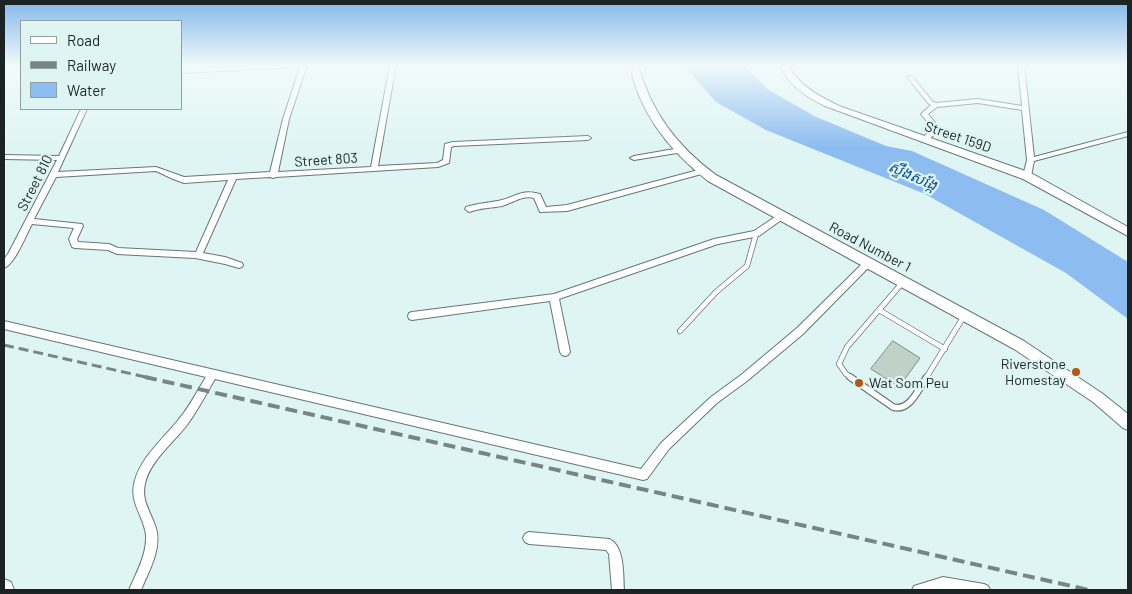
<!DOCTYPE html>
<html>
<head>
<meta charset="utf-8">
<style>
	body { margin:0 }
	#map { position:relative; width:1132px; height:594px; overflow:hidden; background:#dff5f4; font-family:Barlow,sans-serif }
	canvas { display:block }
	.frame { position:absolute; inset:0; border:5px solid #1b2323; pointer-events:none }
	.legend { position:absolute; left:20px; top:20px; width:162px; height:90px; box-sizing:border-box; background:#dff5f4; border:1px solid #91a1a0; margin:0; padding:6px 9px; list-style:none; font-size:15px; color:#1b2323 }
	.legend li { display:flex; align-items:center; gap:10px; height:25px }
	.legend b { width:25px; border:1px solid #91a1a0 }
</style>
</head>
<body>
<div id="map">
<canvas width="1132" height="594"></canvas>
<div class="frame"></div>
<ul class="legend">
<li><b style="height:6px;background:#fff"></b>Road</li>
<li><b style="height:6px;background:#778585"></b>Railway</li>
<li><b style="height:14px;background:#8cbcf0"></b>Water</li>
</ul>
</div>
<script>
const g = document.querySelector('canvas').getContext('2d');
g.lineJoin = 'round';
function fillPath(path, color) {
  g.fillStyle = color;
  g.fill(path, 'evenodd');
}
function stroke(path, color, width, dash) {
  g.strokeStyle = color;
  g.lineWidth = width;
  g.lineCap = dash ? 'butt' : 'round';
  g.setLineDash(dash || []);
  g.stroke(path);
}
function label(font, color, halo, rows, align = 'center') {
  g.font = font + ' Barlow,"Noto Sans Khmer",sans-serif';
  g.lineWidth = 4.5;
  g.setLineDash([]);
  g.textBaseline = 'middle';
  g.strokeStyle = halo;
  g.fillStyle = color;
  for (const [text, x, y, turn = 0] of rows) {
    g.save();
    g.translate(x, y);
    g.rotate((+turn || 0) * Math.PI / 180);
    g.textAlign = isNaN(turn) ? turn : align;
    if (halo) g.strokeText(text, 0, 0);
    g.fillText(text, 0, 0);
    g.restore();
  }
}
fillPath(new Path2D(`
	M683,65H743L769,90L814,116L886,146L912,151L1044,210L1128,262V319L1066,273L925,194L766,130L716,102Z`), '#8cbcf0');
const building = new Path2D(`
	M893,341L920,358L899,387L871,369Z`);
fillPath(building, '#c0d1c8');
stroke(building, '#7b8c83', 1);
const laneFar1 = new Path2D(`
	M879,310L945,349
	M680,331L716,292L747,266L756,234
	M852,378L846,374L839,364L847,347L903,282
	M926,378L964,316`);
const lane = new Path2D(`
	M850,377L893,407C910,412 918,389 927,377`);
const street = new Path2D(`
	M271,65H307L289,119L278,172L371,167L390,65H396L378,166L437,163L443,160L445,144L453,142L588,136L591,138L588,140L454,146L451,147L449,163L438,167L276,177L273,178L270,177L236,179L203,253L225,257L242,263L243,265L242,267L239,268L225,264L195,258L117,254L108,250L75,248L72,247L69,239L74,228L32,224C26,235 15,264 4,268V259L8,254L57,160L4,159V155L59,156L81,109H87L58,172L156,167L184,177L270,172L283,119L300,67L181,73V69ZM156,171L173,179L184,183L228,180L196,252L118,248L109,244L78,242L77,239L83,226L82,224L34,219L56,177Z
	M1018,65H1024L1034,157L1128,132V136L1034,161L1031,176L1027,178L1023,176L1027,160L1022,110L978,103L937,107L928,114L940,129L926,142H922V138L933,129L921,114L931,105L928,103L908,78V76H912L932,101L936,103L978,99L1022,106Z
	M680,148L684,150L683,152L634,160L630,158L634,156Z
	M702,169L706,171L705,173L567,211L540,212L534,198C522,195 513,203 502,206C491,208 480,208 469,212L465,209L466,207C478,203 490,203 502,200C517,196 522,189 540,194L546,207L567,205Z
	M781,213L784,214L785,216L784,218L759,236L718,244L559,299L570,352L568,355L565,356L562,355L560,352L550,301L412,320L409,319L408,316L409,313L412,312L554,294L714,239L754,231Z
	M868,260L871,261L872,263L871,265L803,334L747,381L717,403L669,449L647,479L643,480L215,379C206,394 198,410 187,425C174,442 149,462 145,484C141,501 151,512 156,528C162,549 149,571 141,590H129C136,573 147,555 146,535C144,516 128,502 135,480C142,456 164,438 179,419C190,406 197,391 206,377L4,329V321L641,469L661,443L711,397L741,375L797,328L865,261Z
	M529,532L609,539C625,546 623,575 624,590H612L609,554L606,550L529,544L525,542L523,538L525,534Z
	M943,577L984,584L988,586L990,590C975,591 960,590 945,589C935,589 923,590 912,590L914,586Z
	M4,579L11,582L14,590H4Z`);
const secondary = new Path2D(`
	M630,65H638C651,112 677,146 716,175L1024,341L1103,394L1128,414V430L1123,428L1093,402L1014,349L708,181C670,151 639,113 630,65Z
	M780,65H788C799,86 819,96 839,106L1031,173L1128,227V236L1023,179L825,106C806,97 788,85 780,65Z`);
stroke(laneFar1, '#647776', 6);
stroke(lane, '#647776', 8);
stroke(street, '#647776', 2);
stroke(secondary, '#647776', 2);
stroke(laneFar1, '#fff', 4.5);
stroke(lane, '#fff', 5.5);
fillPath(street, '#fff');
fillPath(secondary, '#fff');
stroke(new Path2D(`
	M4,345L150,378`), '#778585', 3, [10, 5]);
stroke(new Path2D(`
	M145,377L1089,590`), '#778585', 4, [12, 6]);
const sky = g.createLinearGradient(0, 0, 0, 148);
sky.addColorStop(0, '#83b7eb');
sky.addColorStop(0.44, '#f1fafa');
sky.addColorStop(1, '#f1fafa00');
g.fillStyle = sky;
g.fillRect(0, 0, 1132, 148);
for (const [x, y, r, color] of [
	[1076,372,5,"#b65419"],
	[859,383,5,"#b65419"]
]) {
  const dot = new Path2D();
  dot.arc(x, y, r, 0, 2 * Math.PI);
  g.fillStyle = color;
  g.fill(dot);
  stroke(dot, '#dff5f4', 2);
}
label('14px', '#1b2323', '#dff5f4', [
	["Street 159D",958,137,19],
	["Street 803",326,160,-4],
	["Street 810",35,183,-63],
	["Road Number 1",870,247,28]
]);
label('14px', '#1b2323', '#dff5f4', [
	["Riverstone",1066,364],
	["Homestay",1066,380],
	["Wat Som Peu",869,383,"left"]
], 'right');
label('italic 15px', '#0f5694', '#dff5f4', [
	["ស្ទឹងសង្កែ",913,176,24]
]);
</script>
</body>
</html>
